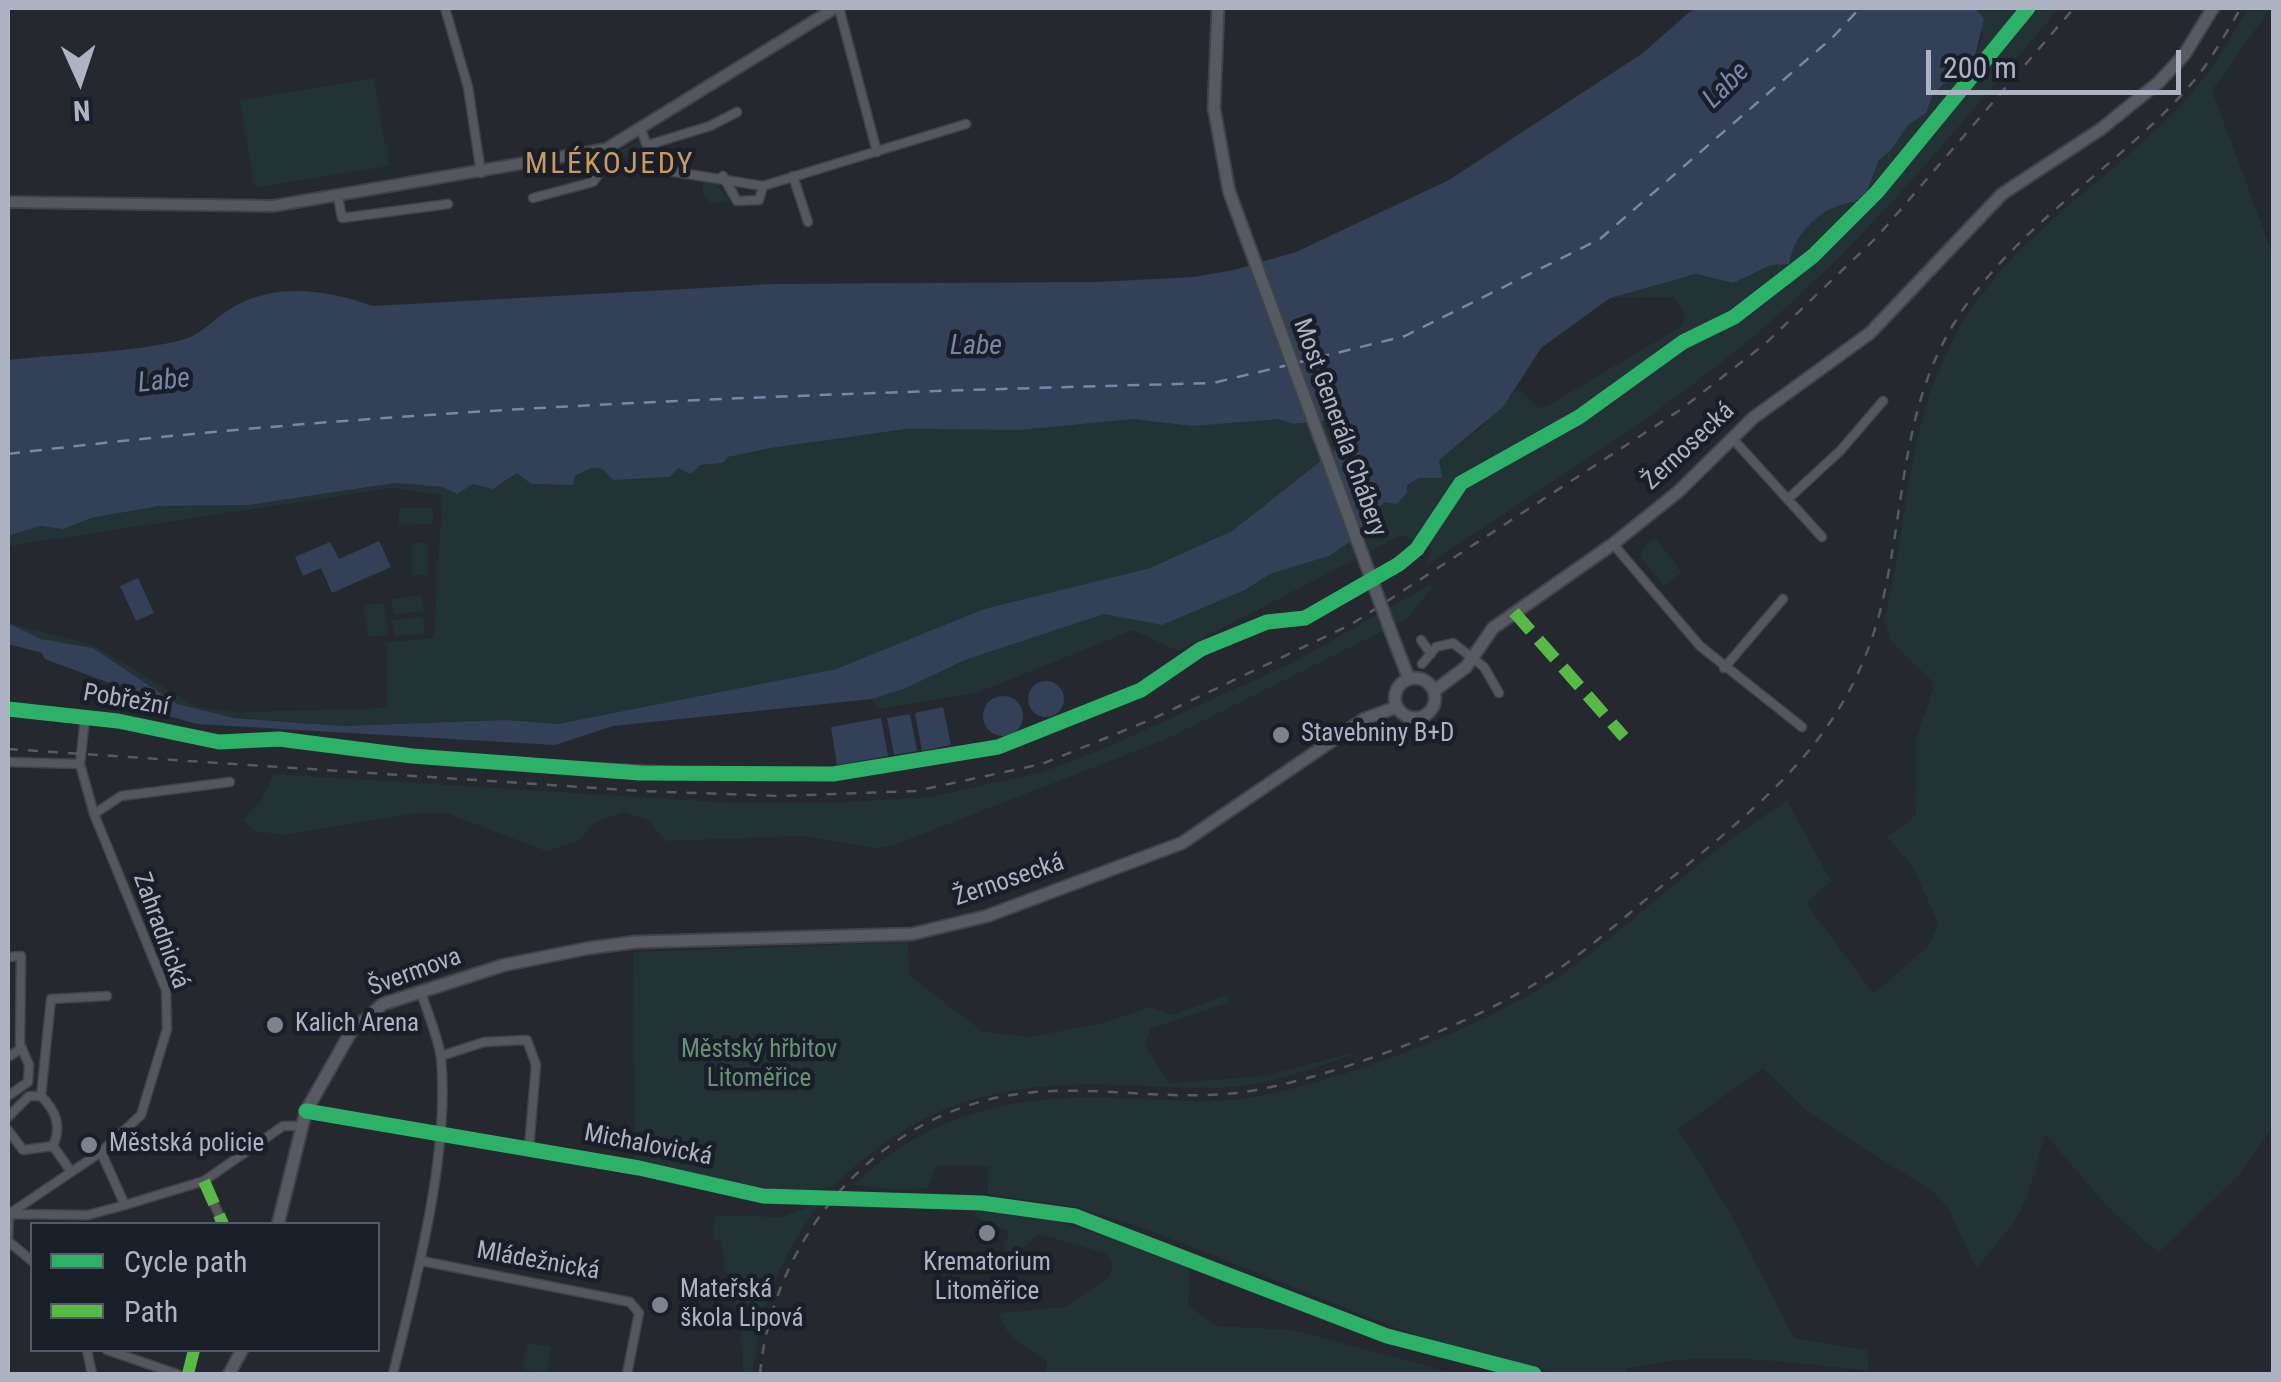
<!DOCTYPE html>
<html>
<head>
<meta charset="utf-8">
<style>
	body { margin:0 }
	#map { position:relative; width:2281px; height:1382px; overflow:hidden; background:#25282f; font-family:"Roboto Condensed",sans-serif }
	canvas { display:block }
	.frame { position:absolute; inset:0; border:10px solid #adb3c2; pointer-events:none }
	.legend { position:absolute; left:30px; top:1222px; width:350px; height:130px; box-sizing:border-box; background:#191e29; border:2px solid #545a66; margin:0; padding:12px 18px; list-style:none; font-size:30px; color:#adb3c2 }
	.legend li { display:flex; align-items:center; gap:20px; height:50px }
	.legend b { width:50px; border:2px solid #545a66 }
	.north { position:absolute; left:30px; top:30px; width:100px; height:100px; -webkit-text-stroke:8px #191e29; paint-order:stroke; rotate:177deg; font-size:28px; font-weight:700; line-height:40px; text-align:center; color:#adb3c2 }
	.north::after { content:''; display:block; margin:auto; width:35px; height:45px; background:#adb3c2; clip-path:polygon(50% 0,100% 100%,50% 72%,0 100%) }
	.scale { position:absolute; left:1926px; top:50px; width:255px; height:45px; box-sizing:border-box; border:5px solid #adb3c2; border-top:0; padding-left:12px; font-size:30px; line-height:35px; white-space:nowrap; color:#adb3c2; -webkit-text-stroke:8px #191e29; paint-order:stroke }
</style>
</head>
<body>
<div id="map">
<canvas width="2281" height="1382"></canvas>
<div class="frame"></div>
<ul class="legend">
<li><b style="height:12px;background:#2db169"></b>Cycle path</li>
<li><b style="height:12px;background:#58b947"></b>Path</li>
</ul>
<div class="north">N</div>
<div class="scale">200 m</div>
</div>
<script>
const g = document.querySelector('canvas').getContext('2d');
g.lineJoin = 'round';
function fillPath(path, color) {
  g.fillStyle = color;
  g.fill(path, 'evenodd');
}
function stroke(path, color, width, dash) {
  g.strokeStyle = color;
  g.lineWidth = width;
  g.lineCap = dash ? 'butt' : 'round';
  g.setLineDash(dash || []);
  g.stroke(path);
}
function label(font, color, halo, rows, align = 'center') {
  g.font = font + ' "Roboto Condensed",sans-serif';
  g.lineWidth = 9;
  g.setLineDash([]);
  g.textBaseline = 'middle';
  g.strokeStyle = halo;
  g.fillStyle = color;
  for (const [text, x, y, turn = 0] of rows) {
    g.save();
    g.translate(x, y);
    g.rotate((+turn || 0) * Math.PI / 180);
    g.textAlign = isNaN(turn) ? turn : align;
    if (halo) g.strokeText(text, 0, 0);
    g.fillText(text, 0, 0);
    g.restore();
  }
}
fillPath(new Path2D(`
	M1974,8H2059C1963,122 1869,238 1755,335C1653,421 1537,491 1426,565L1432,549L1402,535L1178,651L1133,630L979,692L877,709L872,699L906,688L965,660L1104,614L1162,625L1245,590L1270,574L1329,556L1385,502L1407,493V486L1419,478H1442L1438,460L1478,430L1518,389L1538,408L1549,405L1682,326L1686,315L1673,297L1610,298L1696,274L1733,283L1791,249L1812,219L1841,203L1855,202L1867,191L1879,160L1891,150L1908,125L1926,113L1933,94L1975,56L1983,36Z
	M2248,8H2271L2212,90L2273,256V1126L2238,1176L2158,1253L2107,1206L2045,1134L2026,1200L2013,1224L1976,1268L1948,1208L1933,1192L1809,1113L1763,1068L1678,1129L1728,1209L1794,1338L1867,1350L1869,1371C1788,1362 1705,1349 1626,1369V1374H1561L1427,1340L1143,1228L1077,1207L987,1194L990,1166H936L928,1188L898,1190L854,1185C929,1112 1017,1094 1119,1098C1159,1099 1200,1104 1240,1099C1333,1086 1488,1026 1564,973C1641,918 1706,850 1787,801L1831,881L1806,903L1874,994L1930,944L1938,923L1913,867L1887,837L1916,815L1917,737L1935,684L1890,640L1885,619C1908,522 1906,424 1956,334C2007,240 2106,183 2179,107C2207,78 2228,43 2248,8Z
	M374,78L389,166L255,188L240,100Z
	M641,139L648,157L643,164L634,165L620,151Z
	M702,177L715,181L728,200L711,204L703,195Z
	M1279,418L1293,424L1330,420L1347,439L1232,531L1150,568L984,609L836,669L558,724L506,720L343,726L220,716L177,704L93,648L41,639L8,623L93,645L197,707L243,713L338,647L434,638L442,495L392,488L8,546V536L40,526L63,529L91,518L159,506L248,505L395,483L442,487L457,494L473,484L500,486L517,473L531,484L572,485L575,476L591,468L603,469L613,479L670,477L678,468L723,463L728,457L771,448L906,429L1021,430L1133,419L1192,426ZM386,642L387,708L245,712L338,647Z
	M399,508H433V524L399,525Z
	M1651,540H1657L1682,572L1664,586L1639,555Z
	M413,543H427V575H413Z
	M1437,581L1408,618L1164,740L894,845L875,848L801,836L665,841L649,821L623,812L594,823L578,841L546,851L446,813H418L285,835L254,831L243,819L261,801L274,774L717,802L831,803L931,797L1042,772L1103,749L1290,664Z
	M422,595L424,611L393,615L392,599Z
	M384,603L387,635L368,637L365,605Z
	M423,617L424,633L394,636L392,620Z
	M908,942L909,975L982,1031L1028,1037L1104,1023L1150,1007L1173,1015L1226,995L1230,1002L1150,1029L1145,1045L1169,1083L1265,1076L1371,1048C1326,1064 1280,1082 1232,1087C1194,1090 1156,1086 1118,1085C1000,1081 920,1102 834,1186C787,1205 685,1172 635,1159L633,952Z
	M821,1202C783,1252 757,1311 753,1374H743L742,1339L720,1241L712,1239L715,1215L782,1217Z
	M979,1209L1028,1212L1185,1261L1190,1272L1188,1306L1217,1326L1293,1330L1458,1374H1046L1047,1361C1029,1346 1002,1339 1001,1313L1065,1307L1108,1278L1113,1264L1105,1253L1039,1234L1005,1263L1002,1260L1009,1232L973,1216Z
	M528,1343L551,1347L547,1373L523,1369Z`), '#233235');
fillPath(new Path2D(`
	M1694,8H1974L1984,18L1975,56L1933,94L1926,113L1908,125L1891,150L1879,160L1867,191L1855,202C1824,204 1794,232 1789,264L1771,265L1733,283L1696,274L1610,298L1541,348L1503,407L1439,460L1442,478H1419L1407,485V493L1397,504L1385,502L1373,513L1369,529L1329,556L1270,574L1245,590L1162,625L1104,614L965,660L906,688L872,699L613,726L555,745L197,724L158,713L136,693L45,659L42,653L8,644V623L41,639L93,648L177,704L234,718L343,726L506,720L558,724L836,669L984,609L1150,568L1232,531L1347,440L1346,434L1330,420L1293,424L1279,419L1192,426L1133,419L1021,430L906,429L771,448L728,457L723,463L700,465L691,474L678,468L670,477L613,480L603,469L591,468L575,476L573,485L531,484L517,473L493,489L473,484L457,494L442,487L395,483L248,505L159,506L91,518L63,529L40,526L8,536V360C62,354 126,353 178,341C204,335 215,316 237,305C281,282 329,291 373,306L776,284L1097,282L1194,277L1234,270L1296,252L1449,180L1643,53Z
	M379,541L391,567L332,593L321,568L303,576L295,557L330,542L339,559Z
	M138,578L154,613L136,621L120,586Z
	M1028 699a18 18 0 1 1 36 0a18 18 0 1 1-36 0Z
	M983 716a20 20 0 1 1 40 0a20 20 0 1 1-40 0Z
	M943,707L951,745L922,751L915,713Z
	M910,714L917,751L894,755L887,718Z
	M881,718L888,756L837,765L831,727Z`), '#344058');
stroke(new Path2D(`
	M1296,363L1405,336L1600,239L1833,37L1860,8
	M8,454C408,405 810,394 1213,383L1288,365`), '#7786a9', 2.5, [12, 10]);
const minor = new Path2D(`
	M445,8L468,87L481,173
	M839,8L877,152
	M641,130L656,169L763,186L966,124
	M648,145L710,126L737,112
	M610,158L624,169H656
	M723,176L737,201L759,200L763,186
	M793,176L808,222
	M338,197L342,218L448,204
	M533,198L593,182L610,158
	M1732,438L1822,537
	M1788,499L1840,451L1883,401
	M1613,544L1700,646L1802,727
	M1421,640L1431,654
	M1422,664L1436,647L1453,643L1484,667L1499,693
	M1724,668L1783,599
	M8,709L118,721L219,742L279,739L485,762L774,776L846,773L998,747L1141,690L1158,678
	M8,762L80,764
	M94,814L121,796L230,782
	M8,957L21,956L20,1044L29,1065L28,1082L8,1096
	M441,1056L484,1042L527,1040L536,1065L529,1148
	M8,1057L22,1048
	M41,1096L51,999L107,996
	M8,1117L29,1096H41C56,1111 62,1126 53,1146L70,1170
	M8,1130L23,1150L53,1146
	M101,1152L125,1205
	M204,1181L223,1224
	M9,1214L101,1152L141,1115L167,1029L166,990L94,814L80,764L85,718
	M12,1214L88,1215L125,1205L204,1181L283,1126H300
	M8,1237L9,1214
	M8,1241L32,1261
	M422,1261L630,1302L639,1313L627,1374
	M87,1350L92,1374
	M107,1350L177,1374
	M188,1374L194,1350
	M393,1374C416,1280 450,1154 441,1058C438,1036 427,1012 421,992`);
const tertiary = new Path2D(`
	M8,202L273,206L606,149L835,8
	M306,1111L639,1168L763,1196L823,1198
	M840,1199L982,1203L1075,1216L1387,1336L1534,1374`);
const secondary = new Path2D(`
	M1218,8L1214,108L1229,191
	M1392,635L1409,679
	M1395 698a20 20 0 1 1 40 0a20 20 0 1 1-40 0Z
	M1434,691L1466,667L1493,628L1613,544L1679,491L1753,418L1870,333L2002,194L2101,129L2159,82L2184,55L2213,8
	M278,1224L306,1111L352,1030L383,1004L504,965L589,948L636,942L912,934L987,916L1182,843L1364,719L1397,707
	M229,1374L242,1350`);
stroke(minor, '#414349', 11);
stroke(tertiary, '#414349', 14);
stroke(secondary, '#414349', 15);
stroke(minor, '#54575e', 8);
stroke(tertiary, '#54575e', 10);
stroke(secondary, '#585a63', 11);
stroke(new Path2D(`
	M8,749L641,791L780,796L916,791L1042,764L1150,720L1352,624L1680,410L1766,343L1877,237L2074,8
	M760,1374C773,1234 882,1108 1026,1093C1096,1085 1166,1101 1236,1093C1326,1082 1479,1022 1554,972C1597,943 1635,908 1675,875C1776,792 1857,726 1885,590C1905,498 1903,408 1953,325C2011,229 2112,172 2186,90C2208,66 2224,36 2241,8`), '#575a61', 2.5, [10, 10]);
const tertiaryBridge = new Path2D(`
	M823,1198L840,1199`);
const secondaryBridge = new Path2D(`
	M1229,191L1392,635`);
stroke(tertiaryBridge, '#414349', 14, []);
stroke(secondaryBridge, '#414349', 15, []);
stroke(tertiaryBridge, '#54575e', 10);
stroke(secondaryBridge, '#585a63', 11);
stroke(new Path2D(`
	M1514,612L1624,737
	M204,1181L223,1224
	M188,1374L194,1350`), '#58b947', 12, [25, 12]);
stroke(new Path2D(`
	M8,709L118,721L219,742L279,739L412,756L640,773L833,774L998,747L1141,690L1201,649L1267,622L1305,618L1399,564L1417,549L1461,483L1579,417L1683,342L1734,317L1813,256L1877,192L2028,8
	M306,1111L639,1168L763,1196L982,1203L1075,1216L1387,1336L1534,1374`), '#2db169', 15);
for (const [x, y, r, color] of [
	[1281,735,10,"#7d828f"],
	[275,1025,10,"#7d828f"],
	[89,1145,10,"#7d828f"],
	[987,1233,10,"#7d828f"],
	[660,1305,10,"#7d828f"]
]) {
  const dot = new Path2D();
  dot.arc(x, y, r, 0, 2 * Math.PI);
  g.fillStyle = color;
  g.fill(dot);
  stroke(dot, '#191e29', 4);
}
label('25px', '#adb3c2', '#191e29', [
	["Most Generála Chábery",1339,428,70],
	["Žernosecká",1689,447,-43],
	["Pobřežní",126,701,10],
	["Žernosecká",1009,881,-19],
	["Zahradnická",160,931,70],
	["Švermova",415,973,-20],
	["Michalovická",648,1146,11],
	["Mládežnická",538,1262,10]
]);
label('25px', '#adb3c2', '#191e29', [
	["Stavebniny B+D",1301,735],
	["Kalich Arena",295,1025],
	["Městská policie",109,1145],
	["Krematorium",987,1264,"center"],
	["Litoměřice",987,1293,"center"],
	["Mateřská",680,1291],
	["škola Lipová",680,1320]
], 'left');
label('25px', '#679075', '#191e29', [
	["Městský hřbitov",759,1051],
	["Litoměřice",759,1080]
]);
label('italic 28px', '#7786a9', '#191e29', [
	["Labe",1727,86,-45],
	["Labe",976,347],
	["Labe",164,382,-6]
]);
g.letterSpacing = '2.5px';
label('30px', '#cb9a5f', '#191e29', [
	["MLÉKOJEDY",610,165]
]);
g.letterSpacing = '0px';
</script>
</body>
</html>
